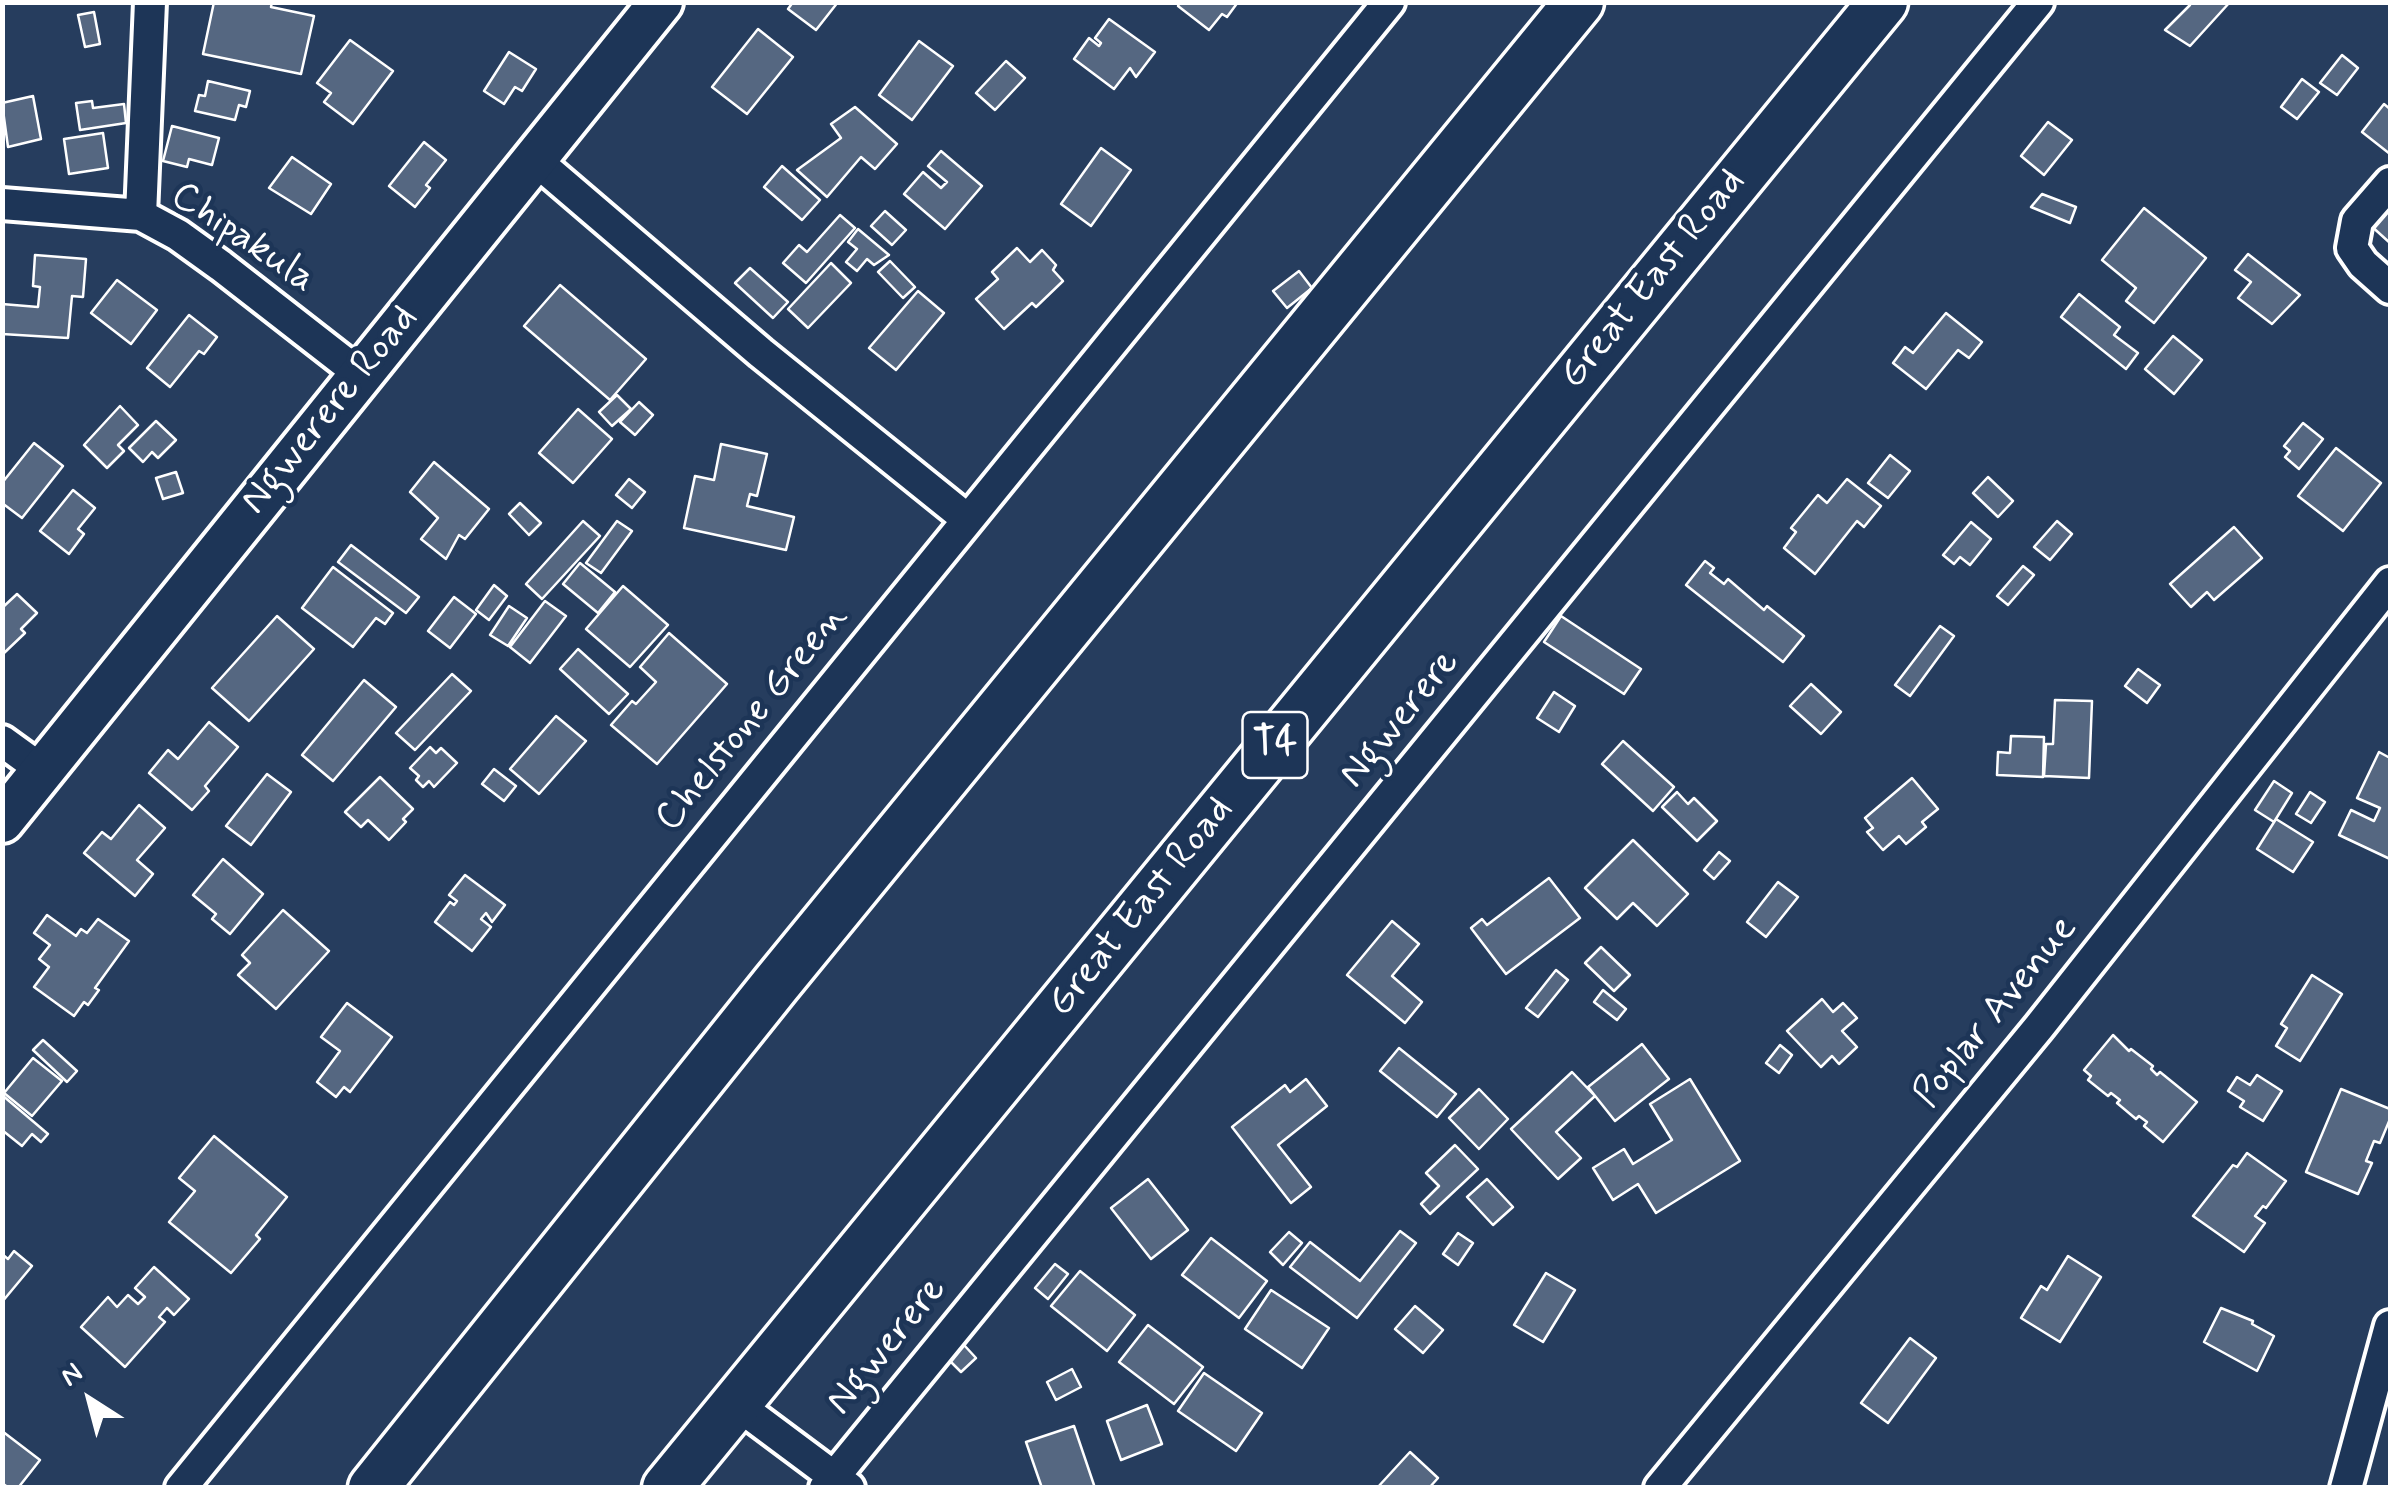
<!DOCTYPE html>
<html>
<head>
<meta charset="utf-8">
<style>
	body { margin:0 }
	#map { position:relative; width:2393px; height:1490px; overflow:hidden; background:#263d5e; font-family:Mynerve,sans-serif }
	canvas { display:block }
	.frame { position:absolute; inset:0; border:5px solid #fff; pointer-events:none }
	.north { position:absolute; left:40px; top:1350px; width:100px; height:100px; -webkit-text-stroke:8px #1d3557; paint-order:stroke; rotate:324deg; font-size:28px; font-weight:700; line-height:40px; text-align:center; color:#fff }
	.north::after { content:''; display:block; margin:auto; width:35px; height:45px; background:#fff; clip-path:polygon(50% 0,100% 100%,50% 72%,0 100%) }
</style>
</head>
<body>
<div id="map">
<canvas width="2393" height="1490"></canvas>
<div class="frame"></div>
<div class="north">N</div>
</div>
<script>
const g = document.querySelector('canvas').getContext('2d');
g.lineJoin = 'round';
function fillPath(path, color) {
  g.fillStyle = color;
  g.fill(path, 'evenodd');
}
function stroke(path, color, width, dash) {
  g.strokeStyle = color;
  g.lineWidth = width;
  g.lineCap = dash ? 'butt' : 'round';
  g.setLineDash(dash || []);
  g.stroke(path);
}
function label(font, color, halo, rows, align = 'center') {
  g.font = font + ' Mynerve,sans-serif';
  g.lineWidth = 9;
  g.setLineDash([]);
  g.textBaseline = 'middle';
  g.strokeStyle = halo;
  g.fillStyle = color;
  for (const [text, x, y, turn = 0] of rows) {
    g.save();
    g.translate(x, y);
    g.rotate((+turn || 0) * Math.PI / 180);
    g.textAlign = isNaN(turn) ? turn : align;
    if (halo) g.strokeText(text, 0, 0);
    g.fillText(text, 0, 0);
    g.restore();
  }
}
const building = new Path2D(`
	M214,2H272L271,7L314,16L301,74L203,54Z
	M793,2H838L816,30L788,9Z
	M1180,2H1238L1227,17L1222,14L1209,30L1178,6Z
	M2186,2H2230L2190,46L2165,30L2190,5Z
	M94,12L100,44L85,47L78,15Z
	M1109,19L1155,52L1136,77L1130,68L1114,89L1074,59L1089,38L1099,46L1101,43L1095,38Z
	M758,29L793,57L747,114L712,87Z
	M350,40L393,71L353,124L324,102L331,93L317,83Z
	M919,41L953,66L912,120L879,95Z
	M509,52L536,69L522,91L515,87L504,104L484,91Z
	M2342,55L2358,68L2337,95L2320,83Z
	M1006,61L1025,78L995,110L976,93Z
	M2302,79L2319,92L2297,119L2281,107Z
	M208,81L250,91L246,107L239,105L235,120L195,111L199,95L205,96Z
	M33,96L41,139L8,147L2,103Z
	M92,101L93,108L124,104L126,123L80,130L76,103Z
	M2384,104L2390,109V154L2362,132Z
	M855,107L897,144L875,169L861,157L827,197L797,170L841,138L831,124Z
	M2048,122L2072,140L2044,175L2021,156Z
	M172,126L219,138L212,165L189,159L187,167L163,161Z
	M103,133L108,168L69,174L64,139Z
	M424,142L446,160L426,185L430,188L415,207L389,186Z
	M1101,148L1131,170L1091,226L1061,204Z
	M941,151L982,186L945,229L904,194L923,172L941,188L947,182L928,166Z
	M292,157L331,184L311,214L269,188Z
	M782,166L820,200L802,220L764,187Z
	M2042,194L2076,207L2070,223L2031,207Z
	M2390,200V243L2369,224Z
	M2144,208L2206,258L2154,323L2126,301L2136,288L2102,260Z
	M885,211L906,230L892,245L871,226Z
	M840,215L855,228L806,283L783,263L799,245L807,252Z
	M858,229L889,255L874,265L867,259L857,271L846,262L857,249L848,242Z
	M1017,248L1030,262L1042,250L1056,265L1053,270L1063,281L1036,307L1032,303L1004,329L976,299L998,279L992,272Z
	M2248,254L2300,295L2272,324L2238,298L2251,282L2235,270Z
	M35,255L86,259L83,297L72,296L68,338L2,334V304L38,307L40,287L33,286Z
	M890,261L915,287L903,298L878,272Z
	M831,263L851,283L808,328L788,309Z
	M750,268L788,302L773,318L735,283Z
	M1299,271L1312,288L1287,308L1273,291Z
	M117,280L157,310L131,344L91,313Z
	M560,285L646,359L610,400L524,326Z
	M918,291L944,313L896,370L869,348Z
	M2079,294L2120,327L2114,335L2138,353L2126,369L2061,317Z
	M1946,313L1982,342L1969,358L1958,350L1926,389L1893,363L1905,347L1913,353Z
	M189,315L217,337L204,354L199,351L170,387L147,368Z
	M2173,336L2202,360L2174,394L2145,369Z
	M617,395L631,409L612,426L599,412Z
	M639,402L653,415L635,435L620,422Z
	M120,406L138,425L118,445L124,451L107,468L84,445Z
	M578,409L612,439L573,483L539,453Z
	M156,421L176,440L158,458L152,452L143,462L129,448Z
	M2303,423L2323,439L2299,469L2285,457L2290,451L2284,446Z
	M34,443L63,466L22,518L2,503V483Z
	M721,444L767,454L757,496L750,494L747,506L794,517L786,550L684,528L695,476L714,480Z
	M2336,448L2381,483L2343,531L2298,496Z
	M1890,455L1910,471L1888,498L1868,483Z
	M434,462L489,509L465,539L459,535L446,559L421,539L438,518L410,492Z
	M176,472L183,493L163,499L156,478Z
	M1988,477L2013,501L1998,517L1973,493Z
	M629,479L645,492L632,508L616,495Z
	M1847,479L1881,506L1864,527L1857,521L1815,574L1784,548L1796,532L1791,528L1818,495L1827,503Z
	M73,490L95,508L78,529L84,534L69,554L40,531Z
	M520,503L541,523L529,535L509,514Z
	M583,521L600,536L542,599L526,584Z
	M617,521L632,531L601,573L586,563Z
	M2057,521L2072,534L2050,560L2034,547Z
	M1971,522L1991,539L1970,565L1960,557L1954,564L1943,555Z
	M2234,527L2262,558L2214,600L2207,592L2191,607L2170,584Z
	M351,545L419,597L406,613L338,562Z
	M1705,561L1714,568L1710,573L1724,584L1728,579L1764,610L1767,606L1804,636L1783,662L1686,585Z
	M580,563L615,592L598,613L563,584Z
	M2023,566L2034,575L2008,605L1997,596Z
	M333,567L393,613L385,624L376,618L353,647L302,608Z
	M494,585L507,596L489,620L476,610Z
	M623,586L668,625L630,667L586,629Z
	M17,594L37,613L21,629L25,633L3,654L2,608Z
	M454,597L476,614L450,648L428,631Z
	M545,601L566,616L530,663L510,647Z
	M509,606L527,618L508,646L490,635Z
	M277,616L314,649L249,721L212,688Z
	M1561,616L1641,669L1624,694L1544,642Z
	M1940,626L1954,636L1910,696L1895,685Z
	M669,633L727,684L657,764L611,725L632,701L636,704L656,682L640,667Z
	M578,649L628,694L609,714L560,669Z
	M2138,669L2160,685L2147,703L2125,686Z
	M452,674L471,691L415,750L396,733Z
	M364,680L396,707L333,781L302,755Z
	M1811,684L1841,712L1821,734L1790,706Z
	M1554,692L1575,706L1559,732L1537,718Z
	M2055,700L2092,701L2089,778L2044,776L2046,744H2053Z
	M556,716L586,741L539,794L510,769Z
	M209,722L238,747L205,786L209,791L192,810L149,773L168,750L178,759Z
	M2011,736L2044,737L2043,777L1997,775L1998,752L2010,753Z
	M1623,741L1674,787L1653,811L1602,764Z
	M430,747L436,753L441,748L457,763L434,787L429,781L423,787L416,780L419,776L410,768Z
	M2379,752L2390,758V859L2339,835L2351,810L2374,821L2380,808L2357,798Z
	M494,769L516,786L504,801L482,784Z
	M267,774L291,792L251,845L226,826Z
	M380,777L413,809L403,819L406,822L389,840L368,820L361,827L345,812Z
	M1912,778L1938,809L1922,822L1926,827L1906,844L1899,836L1883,850L1867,832L1873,828L1865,818Z
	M2274,781L2292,793L2274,822L2255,810Z
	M1677,792L1688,804L1694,798L1717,821L1697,841L1662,807Z
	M2310,792L2325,802L2311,823L2296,814Z
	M139,805L165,828L137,860L153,874L135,896L84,853L102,832L111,839Z
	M2276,819L2313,842L2293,872L2257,849Z
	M1633,840L1688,894L1657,926L1633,903L1617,919L1585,888Z
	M1719,852L1730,861L1714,879L1704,870Z
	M223,859L263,894L230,934L212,919L216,914L193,895Z
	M465,875L505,905L492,922L486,913L481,919L491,927L472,951L435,922L450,902L454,905L457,901L449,895Z
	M1549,878L1580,918L1506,974L1471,928L1482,919L1487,925Z
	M1778,882L1798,897L1766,937L1747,922Z
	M283,910L329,951L276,1009L238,975L250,963L242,955Z
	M47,915L76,936L81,929L87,933L98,919L129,941L95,988L99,990L88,1005L84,1002L74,1016L34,987L49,967L39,959L50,945L34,933Z
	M1392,921L1419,944L1392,976L1422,1002L1405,1023L1347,975Z
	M1601,947L1630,975L1614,991L1585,963Z
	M1556,970L1568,980L1538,1017L1526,1008Z
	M2312,975L2342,994L2300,1061L2276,1046L2287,1028L2281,1024Z
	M1603,990L1626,1009L1617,1020L1594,1002Z
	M1822,999L1833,1012L1843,1003L1857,1018L1842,1031L1857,1047L1839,1064L1832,1056L1821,1067L1787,1031Z
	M347,1003L392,1037L350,1092L344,1087L336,1097L317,1082L340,1051L321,1037Z
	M2113,1035L2129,1051L2131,1049L2153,1066L2151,1069L2157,1075L2160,1072L2197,1102L2163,1142L2144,1126L2147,1122L2139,1116L2136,1119L2117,1103L2120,1100L2111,1093L2108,1096L2088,1080L2091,1076L2084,1070Z
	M43,1040L77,1071L67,1082L33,1050Z
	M1642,1044L1669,1079L1615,1121L1588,1087Z
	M1780,1045L1792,1055L1779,1073L1766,1063Z
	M1399,1048L1456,1094L1437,1117L1380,1071Z
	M33,1058L62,1081L32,1116L4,1093Z
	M1572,1072L1595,1096L1556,1132L1581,1158L1558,1179L1511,1129Z
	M2257,1075L2282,1091L2263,1121L2240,1107L2244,1101L2228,1091L2237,1077L2250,1085Z
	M1306,1079L1327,1106L1278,1145L1311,1187L1291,1203L1232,1127L1285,1085L1290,1092Z
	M1690,1079L1740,1161L1656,1213L1638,1184L1613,1200L1593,1168L1624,1149L1633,1164L1672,1140L1650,1104Z
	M1479,1089L1508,1119L1479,1149L1449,1118Z
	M2341,1089L2390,1109V1119L2380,1143L2374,1141L2366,1161L2372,1163L2358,1194L2306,1172Z
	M2,1095L48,1134L41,1142L32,1134L22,1146L2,1130Z
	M214,1136L287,1197L256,1235L260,1239L231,1273L169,1222L195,1191L179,1178Z
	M1455,1145L1478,1169L1430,1214L1421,1204L1439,1186L1426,1173Z
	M2247,1153L2286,1181L2266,1208L2263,1206L2255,1216L2265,1223L2244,1252L2193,1216L2233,1165L2237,1167Z
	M1148,1179L1188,1230L1151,1259L1111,1208Z
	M1487,1179L1513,1207L1493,1225L1467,1197Z
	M1400,1231L1416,1243L1357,1318L1290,1267L1310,1242L1360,1281Z
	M1289,1232L1302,1243L1283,1265L1270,1252Z
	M1458,1233L1473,1243L1458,1265L1443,1254Z
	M1211,1238L1267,1281L1239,1318L1182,1275Z
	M14,1251L32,1266L2,1302V1254L8,1259Z
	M2068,1256L2101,1277L2060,1342L2021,1318L2041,1286L2047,1290Z
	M1055,1264L1068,1274L1048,1299L1035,1288Z
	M154,1267L189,1299L174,1315L167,1308L159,1317L165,1322L125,1367L81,1327L108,1297L117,1307L128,1295L138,1304L145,1297L135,1288Z
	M1080,1271L1135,1315L1107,1351L1051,1306Z
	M1546,1273L1575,1290L1543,1342L1514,1325Z
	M1271,1290L1329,1328L1302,1368L1245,1329Z
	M1415,1306L1443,1330L1423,1353L1395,1329Z
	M2221,1308L2253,1321L2252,1324L2274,1336L2257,1371L2204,1342Z
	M1148,1325L1203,1367L1174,1404L1119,1362Z
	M1910,1338L1936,1358L1888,1423L1861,1403Z
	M964,1345L976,1358L961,1372L949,1360Z
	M1072,1369L1081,1387L1056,1400L1047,1382Z
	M1204,1373L1262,1413L1236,1451L1178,1411Z
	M1147,1405L1162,1444L1121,1460L1107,1421Z
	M1074,1426L1095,1488H1042L1026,1442Z
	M2,1431L40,1460L18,1488H9L2,1483Z
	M1410,1452L1438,1478L1429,1488H1377Z`);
fillPath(building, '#556781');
stroke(building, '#fff', 2.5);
const street = new Path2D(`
	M533,158L761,353L967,519
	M2390,183L2357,221L2352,248L2363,264L2390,288
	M2,204L141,215L178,235L221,266L361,375
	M141,215L150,2
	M2,741L42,770
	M735,1403L849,1488
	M181,1488L1389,2
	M825,1488L2038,2
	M1660,1488L2039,1027L2390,583
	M2346,1488L2390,1326`);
const secondary = new Path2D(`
	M2,821L661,2`);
const primary = new Path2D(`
	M373,1488L776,984L1579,2
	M667,1488L1883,2`);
stroke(street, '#fff', 38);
stroke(secondary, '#fff', 50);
stroke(primary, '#fff', 55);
stroke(street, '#1d3557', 30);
stroke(secondary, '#1d3557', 42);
stroke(primary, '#1d3557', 48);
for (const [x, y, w] of [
	[1275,745,65]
]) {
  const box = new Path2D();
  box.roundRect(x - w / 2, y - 33, w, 66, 8);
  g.fillStyle = '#1d3557';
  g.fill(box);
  stroke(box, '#fff', 2.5);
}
label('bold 38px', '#fff', null, [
	["T4",1275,745]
]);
label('40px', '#fff', '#1d3557', [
	["Chipakula",242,239,34],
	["Great East Road",1654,280,-51],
	["Ngwerere Road",331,411,-51],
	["Chelstone Green",753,719,-51],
	["Ngwerere",1401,720,-51],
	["Great East Road",1142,908,-51],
	["Poplar Avenue",1997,1013,-51],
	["Ngwerere",888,1347,-51]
]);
</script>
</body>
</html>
